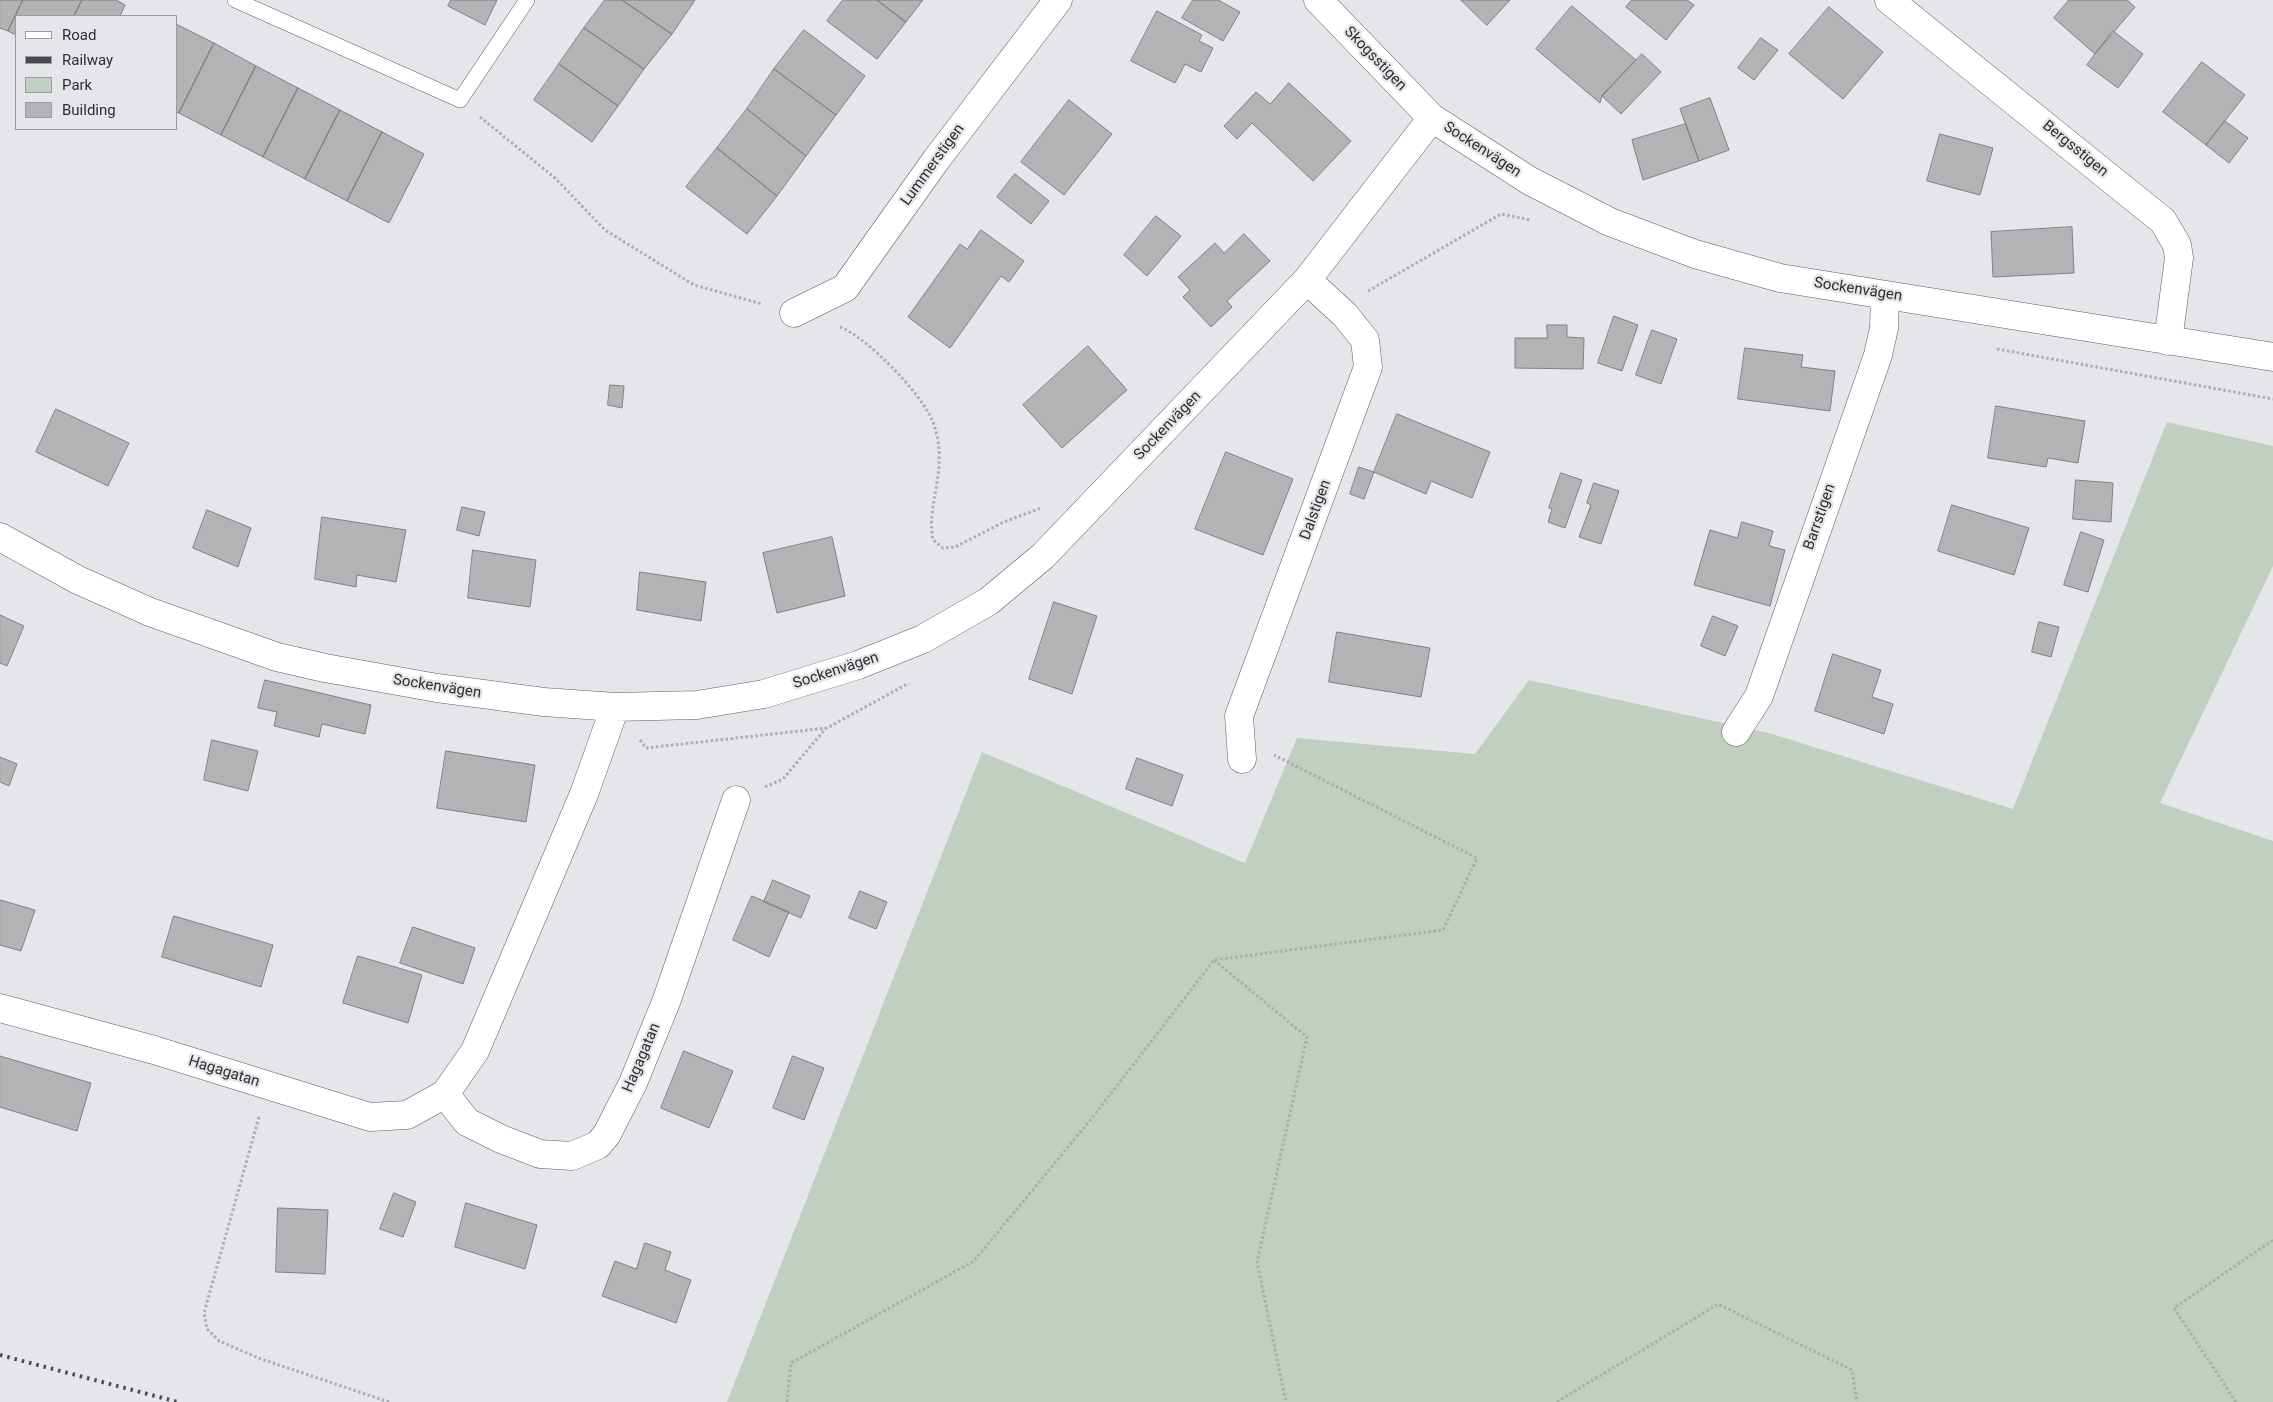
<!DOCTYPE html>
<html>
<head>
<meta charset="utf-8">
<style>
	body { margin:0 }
	#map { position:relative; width:2273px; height:1402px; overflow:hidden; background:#e5e6e9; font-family:Roboto,sans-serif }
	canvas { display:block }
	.legend { position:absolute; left:15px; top:15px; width:162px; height:115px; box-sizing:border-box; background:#e5e6e9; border:1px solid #9b9c9f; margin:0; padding:6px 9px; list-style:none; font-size:15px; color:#2d2d2f }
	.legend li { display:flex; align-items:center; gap:10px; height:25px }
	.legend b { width:25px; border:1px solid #9b9c9f }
</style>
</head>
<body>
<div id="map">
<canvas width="2273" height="1402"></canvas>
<ul class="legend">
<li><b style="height:6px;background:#fff"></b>Road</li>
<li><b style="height:6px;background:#4a4a4c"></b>Railway</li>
<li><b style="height:14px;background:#c0cfbf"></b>Park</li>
<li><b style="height:14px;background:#b3b3b6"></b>Building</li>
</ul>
</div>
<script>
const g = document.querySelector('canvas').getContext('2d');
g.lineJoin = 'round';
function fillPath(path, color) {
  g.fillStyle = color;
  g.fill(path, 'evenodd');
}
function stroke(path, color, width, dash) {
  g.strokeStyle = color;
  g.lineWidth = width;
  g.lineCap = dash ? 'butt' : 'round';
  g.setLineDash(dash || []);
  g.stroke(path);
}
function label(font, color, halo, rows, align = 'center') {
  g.font = font + ' Roboto,sans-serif';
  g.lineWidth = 4.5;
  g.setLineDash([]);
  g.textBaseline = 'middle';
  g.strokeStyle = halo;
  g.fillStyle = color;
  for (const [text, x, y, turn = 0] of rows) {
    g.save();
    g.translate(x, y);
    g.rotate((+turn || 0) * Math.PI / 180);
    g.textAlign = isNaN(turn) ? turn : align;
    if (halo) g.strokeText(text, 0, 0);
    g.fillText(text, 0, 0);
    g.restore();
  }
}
fillPath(new Path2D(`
	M2167,422L2273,446V566L2160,803L2273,841V1402H727L982,752L1245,863L1297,738L1475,754L1529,680L1772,734L2013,809Z`), '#c0cfbf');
const building = new Path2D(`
	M0,0H23L8,31L0,28Z
	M23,0H82L74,16H16V35L8,31Z
	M82,0H116L125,5L120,16H74Z
	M451,0H497L485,25L448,6Z
	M605,0H622L672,34L644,69L584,28Z
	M622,0H695L672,34Z
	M843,0H877L906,22L877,59L827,21Z
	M877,0H923L906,22Z
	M1193,0H1218L1240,12L1223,41L1182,18Z
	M1461,0H1510L1487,25Z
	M1632,0H1687L1694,5L1666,40L1626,7Z
	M2069,0H2127L2135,7L2095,54L2054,18Z
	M1572,6L1636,60L1602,96L1600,103L1536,49Z
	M1829,7L1883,52L1843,99L1789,54Z
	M1157,11L1202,35L1199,41L1213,48L1201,72L1185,64L1175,83L1131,61Z
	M176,24L214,43L179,113L176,112Z
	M584,28L644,69L618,106L559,64Z
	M804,30L865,76L836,115L774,69Z
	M2113,31L2143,54L2118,88L2087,65Z
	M1761,38L1778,50L1754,80L1738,68Z
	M214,43L256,66L221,135L179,113Z
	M1642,54L1661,72L1621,114L1602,96Z
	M2202,62L2245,95L2206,145L2163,112Z
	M559,64L618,106L592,142L534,100Z
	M256,66L298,88L263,157L221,135Z
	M774,69L836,115L806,156L747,109Z
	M1289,83L1351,141L1313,181L1252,123L1237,139L1224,126L1256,92L1270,104Z
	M298,88L340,110L305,179L263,157Z
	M1710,98L1729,150L1699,161L1680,109Z
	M1069,100L1112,134L1064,195L1021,162Z
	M747,109L806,156L777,196L717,148Z
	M340,110L382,132L347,201L305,179Z
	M2225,121L2248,138L2229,163L2206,145Z
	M1686,124L1699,161L1643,180L1632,140Z
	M382,132L424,154L389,223L347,201Z
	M1940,134L1993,148L1980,195L1927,181Z
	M717,148L777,196L747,234L686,187Z
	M1015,174L1049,201L1031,224L997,197Z
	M1156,216L1181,236L1147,276L1124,255Z
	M2072,227L2074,273L1993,277L1991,232Z
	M981,230L1024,261L1009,282L1001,276L950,348L908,317L960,244L967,249Z
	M1244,234L1270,261L1227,301L1232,307L1211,327L1183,297L1190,290L1178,277L1215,243L1224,253Z
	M1614,316L1638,325L1622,371L1598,363Z
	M1547,325H1567V337L1584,338L1583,369L1515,368V338H1547Z
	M1652,330L1677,339L1661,384L1636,375Z
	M1088,346L1127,390L1062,448L1023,405Z
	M1745,348L1803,355L1801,367L1835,371L1830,411L1738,399Z
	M610,385L624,386L622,408L608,405Z
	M1996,406L2085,421L2078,463L2048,458L2046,467L1988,458Z
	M56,409L129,443L108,486L36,452Z
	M1397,414L1490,452L1472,498L1431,481L1426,494L1374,472Z
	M1226,452L1293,479L1263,555L1195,529Z
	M1359,467L1374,472L1364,499L1350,494Z
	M1561,473L1582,480L1565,528L1548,522L1552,509L1549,508Z
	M2076,480L2113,483L2111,522L2073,519Z
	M1594,483L1619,491L1601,544L1579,537L1591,505L1587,503Z
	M1952,505L2029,528L2014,575L1938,551Z
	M462,507L485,512L479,536L457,530Z
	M207,510L251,528L238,567L193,548Z
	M322,517L406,530L396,582L357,575L356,587L315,579Z
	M1742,522L1773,531L1769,546L1785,550L1770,606L1694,585L1710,530L1737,538Z
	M2081,532L2104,540L2088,592L2064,585Z
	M832,537L845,596L777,613L763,553Z
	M473,550L536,560L530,607L468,598Z
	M640,572L706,582L701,621L637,610Z
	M1054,602L1097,616L1072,694L1029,679Z
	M0,615L24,626L7,666L0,663Z
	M1713,616L1738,626L1725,656L1701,646Z
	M2039,622L2059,627L2051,657L2032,652Z
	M1337,632L1430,648L1421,697L1329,682Z
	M1833,654L1881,670L1872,697L1893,704L1884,734L1815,711Z
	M265,680L371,705L365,734L322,724L319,737L274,726L277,712L258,708Z
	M212,740L258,751L248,791L204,780Z
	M446,751L535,765L526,822L437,808Z
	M0,757L17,764L9,786L0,782Z
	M1137,758L1183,775L1172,806L1126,789Z
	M773,880L810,896L801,918L764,902Z
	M860,891L887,902L876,929L849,918Z
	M752,896L789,912L769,957L733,940Z
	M0,900L35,910L21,951L0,945Z
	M174,916L273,945L261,987L162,957Z
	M413,927L475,948L463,984L400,963Z
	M358,956L422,975L408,1023L343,1003Z
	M684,1051L733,1071L709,1128L661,1108Z
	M0,1056L91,1083L77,1131L0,1107Z
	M793,1056L824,1068L804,1120L773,1108Z
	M394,1193L416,1202L403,1237L380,1229Z
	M466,1203L537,1225L525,1269L455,1247Z
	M278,1208L328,1210L325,1274L276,1272Z
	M645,1243L671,1252L665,1270L691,1280L676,1323L602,1296L615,1261L636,1269Z`);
fillPath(building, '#b3b3b6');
stroke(building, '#7f8082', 1);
const service = new Path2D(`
	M235,0L460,100L527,0`);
const minor = new Path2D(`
	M1318,0L1432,118L1530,181L1610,222L1695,254L1780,278L2273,357
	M1889,0L2163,221L2177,245L2179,258L2168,341
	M794,313L845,288L936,160L1058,0
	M0,537L78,580L150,612L277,657L325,668L437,688L544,702L615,707L697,705L764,694L858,665L923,639L989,601L1043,556L1307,280L1432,118
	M1736,732L1759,696L1878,355L1884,328L1885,295
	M1242,759L1239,716L1368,367L1365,340L1345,315L1307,280
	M0,1008L154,1050L370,1117L407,1115L445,1094L475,1051L584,794L615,707
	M445,1094L467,1122L501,1139L540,1154L572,1156L598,1145L607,1134L633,1083L666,1002L736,800`);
stroke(service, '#5d5d60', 16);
stroke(minor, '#5d5d60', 29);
stroke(new Path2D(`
	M480,117L555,178L605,230L694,285L762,304
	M1368,291L1501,214L1530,220
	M840,327C868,338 922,394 933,422C938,435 940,450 939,464C938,490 928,514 933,540L943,548L955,547L1004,522L1041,508
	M1997,349L2273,399
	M640,740L646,748L827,728L909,683
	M765,787L783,779L826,728
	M1214,960L1307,1037L1257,1262L1286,1402
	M259,1117L204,1313L207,1329L219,1341L261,1359L389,1402
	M787,1402L791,1363L974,1261L1092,1118L1214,960L1443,930L1477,858L1274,755
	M1557,1402L1718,1304L1852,1370L1857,1402
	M2236,1402L2174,1308L2273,1240`), '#acadb0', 3, [2.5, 2.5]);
stroke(service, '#fff', 15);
stroke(minor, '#fff', 28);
stroke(new Path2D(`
	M0,1355L178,1402`), '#4a4a4c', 4, [2.5, 5]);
label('15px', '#2d2d2f', '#e5e6e9', [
	["Skogsstigen",1375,59,46],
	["Bergsstigen",2075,149,39],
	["Sockenvägen",1482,150,33],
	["Lummerstigen",933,165,-54],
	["Sockenvägen",1858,290,9],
	["Sockenvägen",1168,426,-46],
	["Dalstigen",1316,510,-70],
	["Barrstigen",1820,517,-71],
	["Sockenvägen",836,671,-18],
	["Sockenvägen",437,687,9],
	["Hagagatan",642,1058,-67],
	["Hagagatan",224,1072,17]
]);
</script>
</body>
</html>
